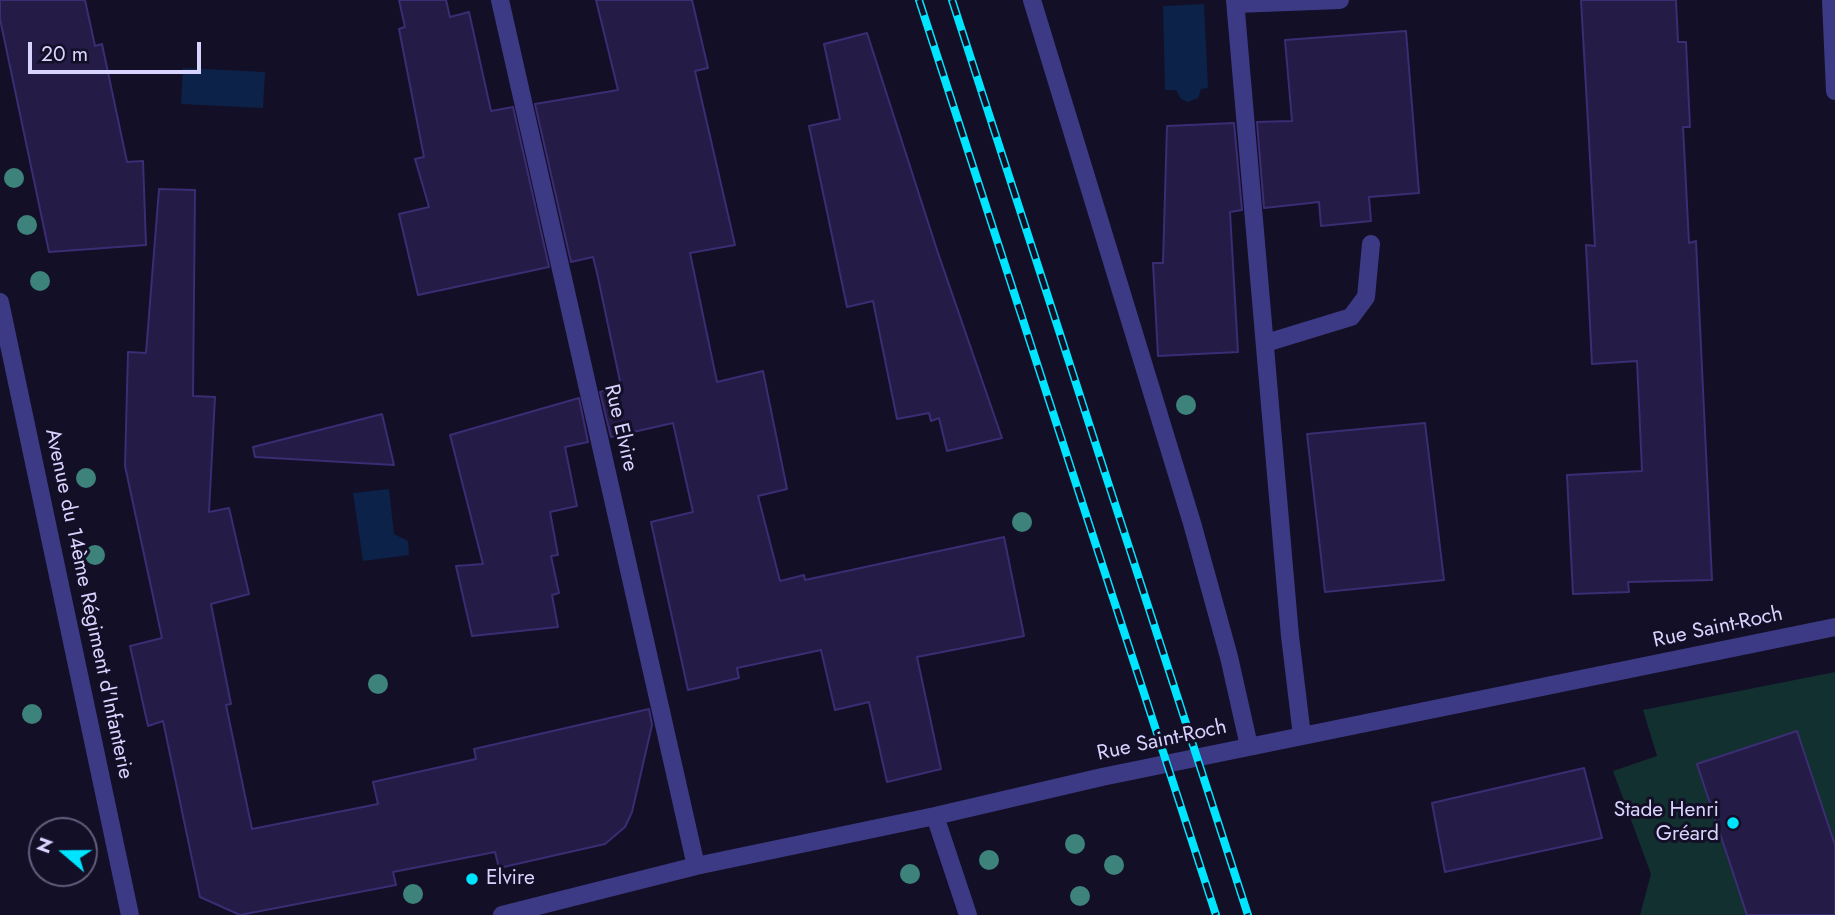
<!DOCTYPE html>
<html>
<head>
<meta charset="utf-8">
<style>
	body { margin:0 }
	#map { position:relative; width:1835px; height:915px; overflow:hidden; background:#130f26; font-family:Jost,sans-serif }
	canvas { display:block }
	.north { position:absolute; left:28px; top:817px; width:70px; height:70px; box-sizing:border-box; background:#130f26; border:2px solid #625e7d; border-radius:50%; rotate:290deg; font-size:19px; font-weight:700; line-height:28px; text-align:center; color:#d9d4ff }
	.north::after { content:''; display:block; margin:auto; width:24px; height:32px; background:#00e5ff; clip-path:polygon(50% 0,100% 100%,50% 72%,0 100%) }
	.scale { position:absolute; left:28px; top:42px; width:173px; height:32px; box-sizing:border-box; border:4px solid #d9d4ff; border-top:0; padding-left:9px; font-size:21px; line-height:24px; white-space:nowrap; color:#d9d4ff; -webkit-text-stroke:5px #130f26; paint-order:stroke }
</style>
</head>
<body>
<div id="map">
<canvas width="1835" height="915"></canvas>
<div class="north">N</div>
<div class="scale">20 m</div>
</div>
<script>
const g = document.querySelector('canvas').getContext('2d');
g.lineJoin = 'round';
function fillPath(path, color) {
  g.fillStyle = color;
  g.fill(path, 'evenodd');
}
function stroke(path, color, width, dash) {
  g.strokeStyle = color;
  g.lineWidth = width;
  g.lineCap = dash ? 'butt' : 'round';
  g.setLineDash(dash || []);
  g.stroke(path);
}
function label(font, color, halo, rows, align = 'center') {
  g.font = font + ' Jost,sans-serif';
  g.lineWidth = 6;
  g.setLineDash([]);
  g.textBaseline = 'middle';
  g.strokeStyle = halo;
  g.fillStyle = color;
  for (const [text, x, y, turn = 0] of rows) {
    g.save();
    g.translate(x, y);
    g.rotate((+turn || 0) * Math.PI / 180);
    g.textAlign = isNaN(turn) ? turn : align;
    if (halo) g.strokeText(text, 0, 0);
    g.fillText(text, 0, 0);
    g.restore();
  }
}
fillPath(new Path2D(`
	M1835,672V915H1640L1651,874L1613,771L1657,756L1643,710Z`), '#12302f');
fillPath(new Path2D(`
	M1204,4L1208,88L1201,89L1198,98L1188,102L1181,99L1176,90H1165L1163,6Z
	M183,68L265,72L263,108L181,104Z
	M389,489L394,534L408,541L409,555L363,561L353,493Z`), '#0c2248');
const building = new Path2D(`
	M0,0H85L95,46L102,44L127,162L143,161L146,245L49,252L0,19Z
	M399,0H446L450,17L469,12L491,111L513,107L549,267L418,295L399,214L429,207L415,159L424,157L399,29L405,27Z
	M596,0H692L708,68L695,71L735,245L690,253L717,382L763,371L787,489L758,496L780,581L804,575L805,580L1004,537L1024,636L917,657L941,769L887,782L869,702L835,710L821,650L737,668L739,678L688,690L651,522L693,512L673,423L611,437L600,392L621,386L597,273L593,257L571,262L535,104L618,90Z
	M1581,0H1676L1678,42H1686L1690,127H1683L1689,243L1696,241L1712,580L1628,582L1629,592L1573,594L1567,475L1642,471L1637,361L1592,364L1586,245L1595,246Z
	M1406,31L1419,193L1369,197L1371,221L1321,226L1319,202L1264,208L1257,122L1292,121L1285,40Z
	M867,33L937,250L1002,438L947,451L939,418L931,421L929,413L897,419L873,301L847,307L809,126L840,119L824,44Z
	M1234,123L1242,210L1230,212L1238,352L1158,356L1153,263H1163L1167,126Z
	M159,189L195,190L193,396L215,397L209,512L229,508L249,594L211,604L231,704L226,705L252,829L378,804L373,782L476,759L474,749L649,709L652,725L632,812L625,827L605,844L499,868L495,852L393,872L396,885L240,915L200,897L163,721L148,726L130,646L162,638L125,466L128,352L146,353Z
	M579,398L588,442L565,447L577,506L550,512L558,555L551,556L559,593L552,595L558,627L472,636L456,566L483,564L450,435Z
	M382,414L394,465L255,457L253,447Z
	M1425,423L1444,580L1325,592L1307,434Z
	M1797,731L1835,845V915H1747L1697,764Z
	M1584,768L1602,838L1445,872L1432,803Z`);
fillPath(building, '#241b47');
stroke(building, '#3b2d73', 2);
stroke(new Path2D(`
	M500,0L696,866
	M1032,0L1192,523L1229,657L1249,746
	M1235,0L1290,636L1302,736
	M1831,0L1835,91
	M1236,4L1340,0
	M0,302L130,915
	M1266,343L1351,317L1366,297L1371,244
	M935,816L968,915
	M502,915L696,866L935,816L1102,777L1835,627`), '#3d3a85', 18);
const rail = new Path2D(`
	M919,0L1216,915
	M952,0L1248,915`);
stroke(rail, '#00e5ff', 8);
stroke(rail, '#130f26', 5, [16]);
g.fillStyle = '#3d827b';
for (const [x, y] of [
	[14,178],
	[27,225],
	[40,281],
	[1186,405],
	[86,478],
	[1022,522],
	[95,555],
	[378,684],
	[32,714],
	[1075,844],
	[989,860],
	[1114,865],
	[910,874],
	[413,894],
	[1080,896]
]) {
  g.beginPath();
  g.arc(x, y, 10, 0, 2 * Math.PI);
  g.fill();
}
for (const [x, y, r, color] of [
	[1733,823,7,"#00e5ff"],
	[472,879,7,"#00e5ff"]
]) {
  const dot = new Path2D();
  dot.arc(x, y, r, 0, 2 * Math.PI);
  g.fillStyle = color;
  g.fill(dot);
  stroke(dot, '#130f26', 2.5);
}
label('21px', '#d9d4ff', '#130f26', [
	["Rue Elvire",620,428,77],
	["Avenue du 14ème Régiment d'Infanterie",88,604,78],
	["Rue Saint-Roch",1718,628,-12],
	["Rue Saint-Roch",1162,741,-12]
]);
label('21px', '#d9d4ff', '#130f26', [
	["Stade Henri",1719,811],
	["Gréard",1719,835],
	["Elvire",486,879,"left"]
], 'right');
</script>
</body>
</html>
